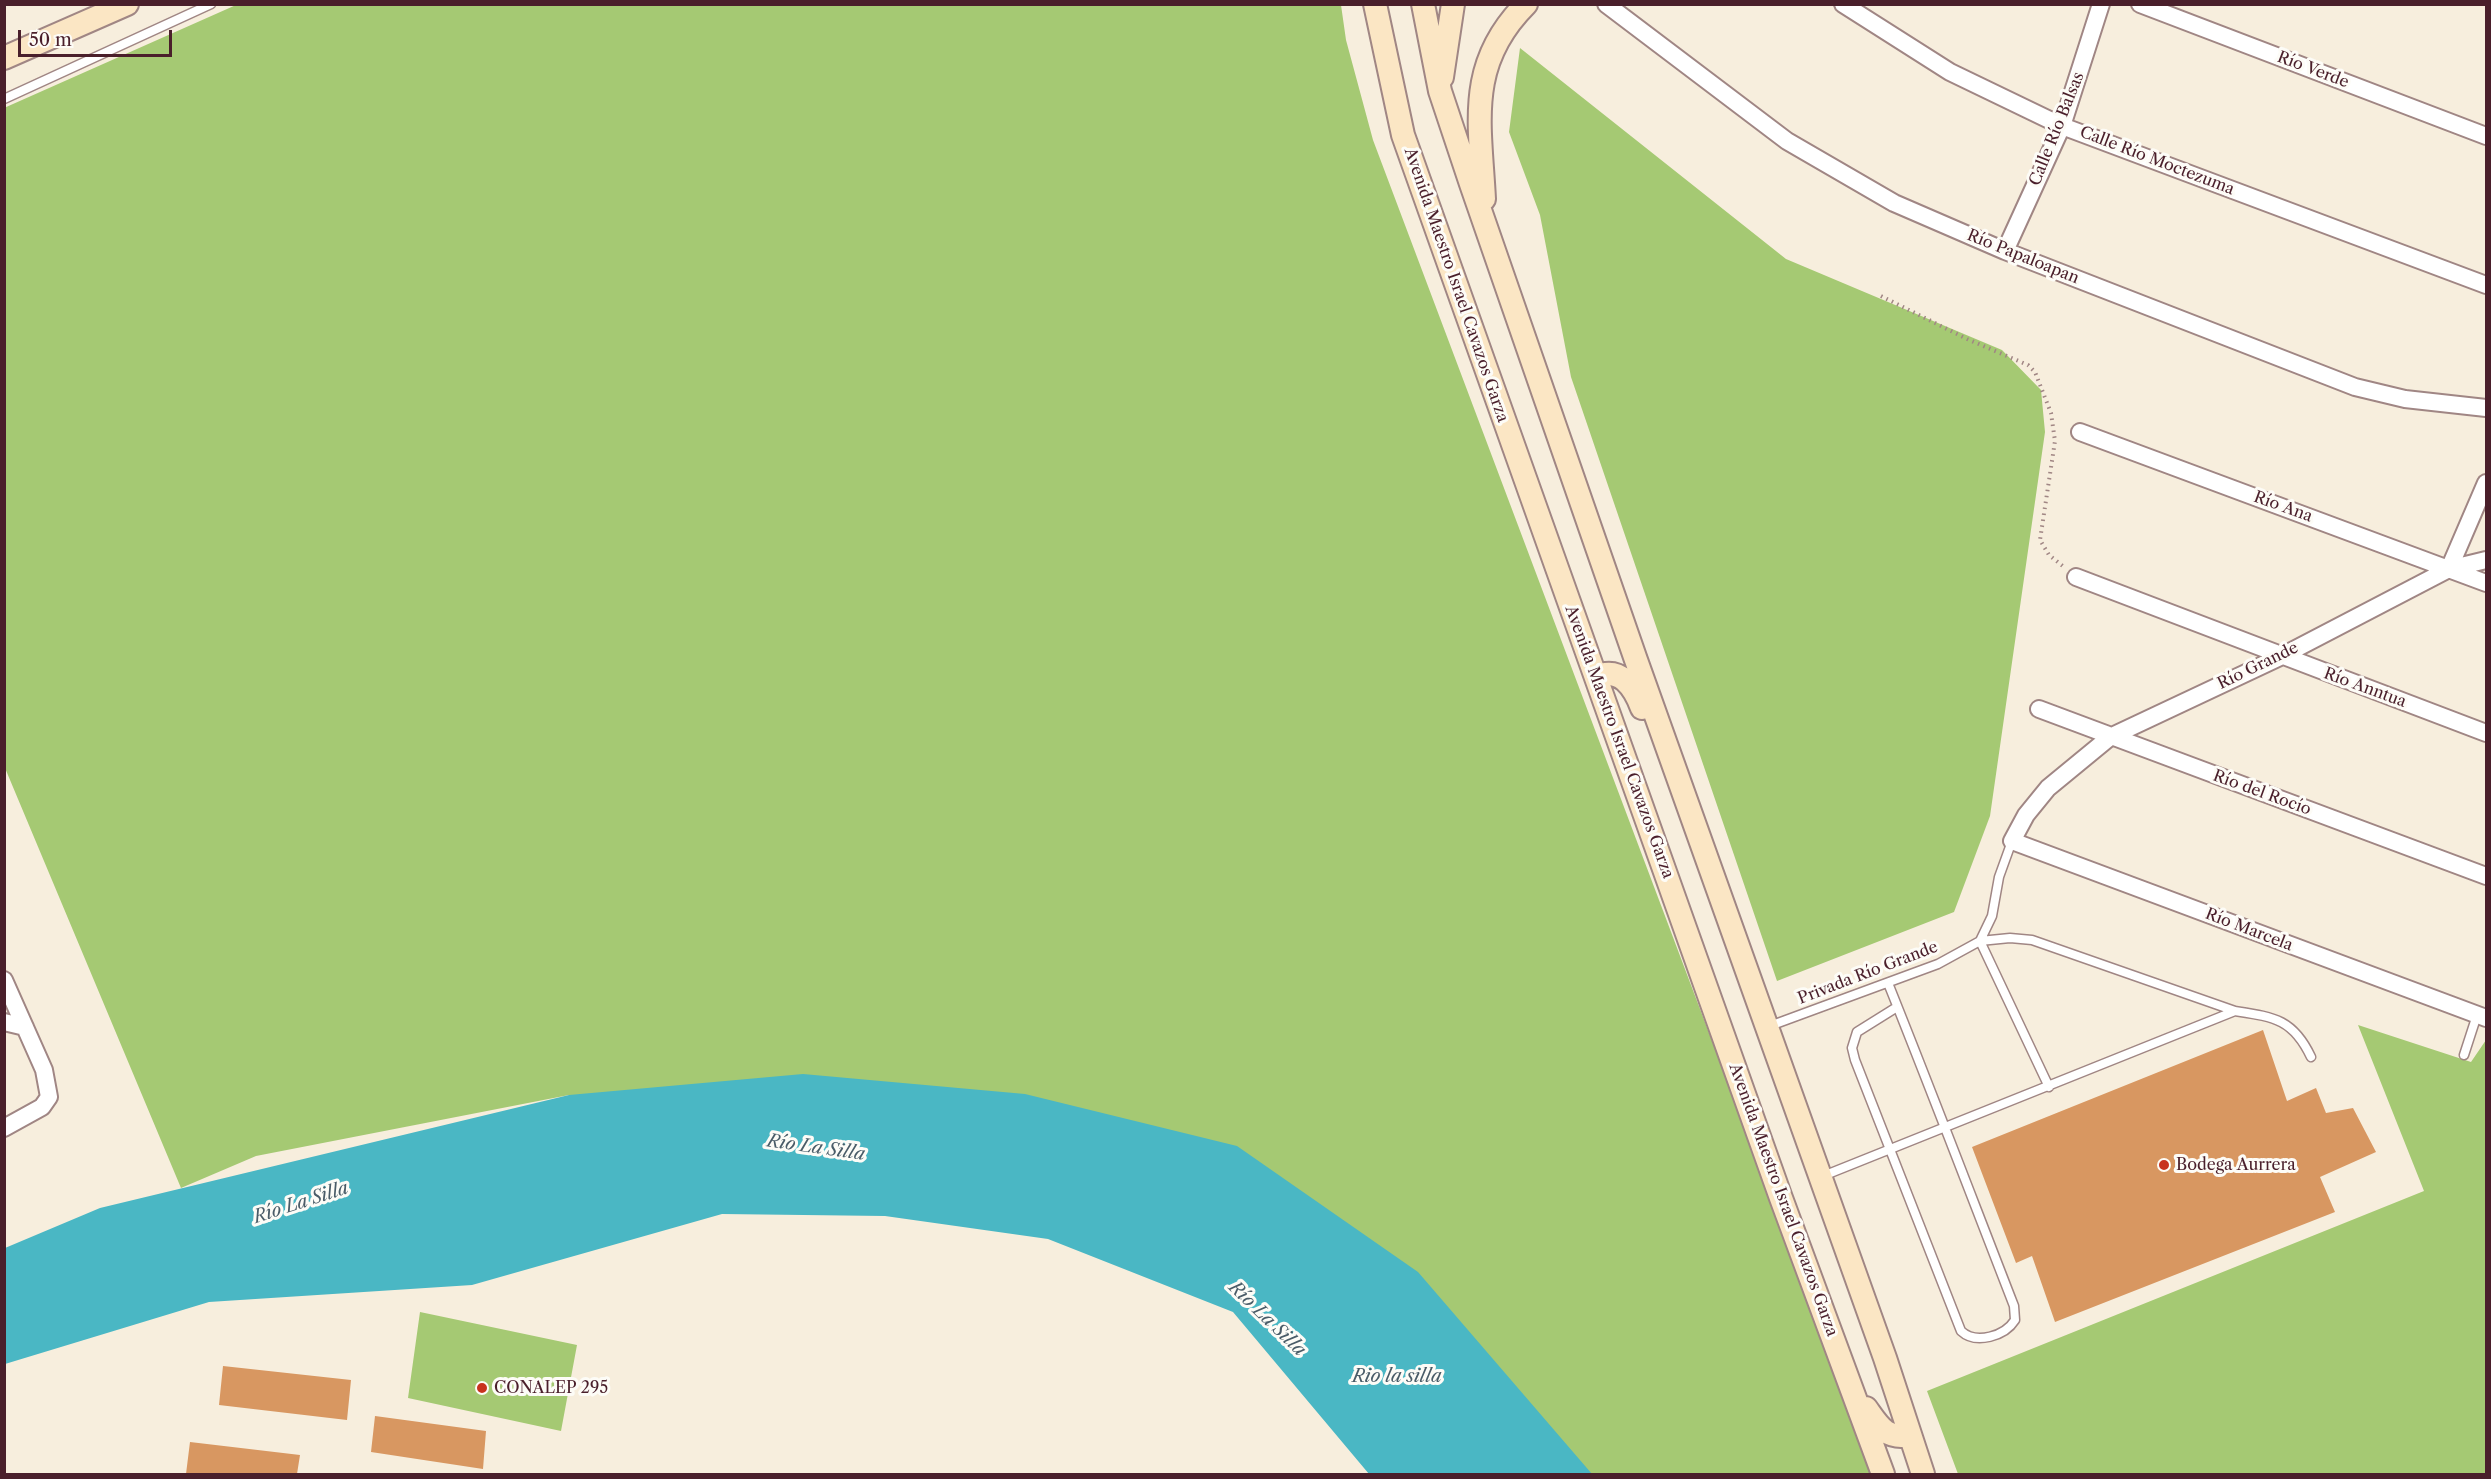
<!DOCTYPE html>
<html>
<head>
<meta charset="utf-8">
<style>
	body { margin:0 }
	#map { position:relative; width:2491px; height:1479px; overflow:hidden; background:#f7eedd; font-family:"Libre Caslon Text",serif }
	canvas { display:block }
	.frame { position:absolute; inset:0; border:6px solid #4a1f2b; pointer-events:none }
	.scale { position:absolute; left:18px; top:30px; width:154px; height:27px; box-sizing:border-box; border:3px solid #4a1f2b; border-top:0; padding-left:8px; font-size:18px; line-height:21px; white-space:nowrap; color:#4a1f2b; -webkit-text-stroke:4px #fdfcf7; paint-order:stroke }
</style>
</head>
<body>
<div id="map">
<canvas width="2491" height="1479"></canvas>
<div class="frame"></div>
<div class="scale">50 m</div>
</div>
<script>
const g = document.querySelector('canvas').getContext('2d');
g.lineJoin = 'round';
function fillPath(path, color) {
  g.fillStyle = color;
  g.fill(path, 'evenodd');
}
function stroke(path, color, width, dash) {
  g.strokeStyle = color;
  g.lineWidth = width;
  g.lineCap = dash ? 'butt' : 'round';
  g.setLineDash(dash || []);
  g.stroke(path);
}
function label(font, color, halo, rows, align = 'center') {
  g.font = font + ' "Libre Caslon Text",serif';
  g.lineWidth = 6;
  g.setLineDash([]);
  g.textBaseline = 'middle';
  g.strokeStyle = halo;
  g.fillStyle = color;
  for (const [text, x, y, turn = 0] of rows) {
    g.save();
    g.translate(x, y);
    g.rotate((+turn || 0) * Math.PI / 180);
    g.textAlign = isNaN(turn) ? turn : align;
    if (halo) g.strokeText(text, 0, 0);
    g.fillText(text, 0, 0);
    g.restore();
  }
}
fillPath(new Path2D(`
	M236,5H1341L1346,40L1373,140L1875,1474H1505L1328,1256L569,1095L256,1156L181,1188L5,768L4,108Z
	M1520,48L1786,259L2002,350L2041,390L2045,432L1990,816L1954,912L1777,981L1571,377L1540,215L1509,132Z
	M2358,1025L2471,1062L2486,1040V1474H1958L1927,1391L2424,1191Z
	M420,1312L577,1345L561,1431L408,1398Z`), '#a5c973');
fillPath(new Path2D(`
	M803,1074L1025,1094L1237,1146L1418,1272L1592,1474H1369L1233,1312L1048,1239L885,1216L722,1214L472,1285L209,1302L5,1364V1248L100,1208L569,1095Z`), '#4ab7c4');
fillPath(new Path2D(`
	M2263,1030L2287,1101L2316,1088L2326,1113L2353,1108L2376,1152L2320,1177L2335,1212L2055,1322L2032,1256L2016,1263L1972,1147Z
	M223,1366L351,1380L347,1420L219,1405Z
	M375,1416L486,1431L483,1469L371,1452Z
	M190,1442L300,1455L297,1474H186Z`), '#d89761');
const lane = new Path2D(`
	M4,99L211,4
	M1980,941L2049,1087
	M1888,983C1931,1090 1972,1198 2014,1306L2015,1320C2005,1336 1976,1345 1961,1331L1855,1060L1852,1048L1857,1032L1897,1007
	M2235,1011C2274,1017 2293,1019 2311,1057
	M1767,1027L1938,964L1980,941L1992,916L1999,877L2012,841
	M2464,1055L2477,1015
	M1823,1176L2235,1011L2032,940L2010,938L1980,941`);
const street = new Path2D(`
	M1606,4L1787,141L1894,203L2005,251L2355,387L2405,399L2486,408
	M1843,4L1950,72L2062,126L2486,285
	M2140,4L2486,136
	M2005,251L2062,126L2101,4
	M2080,432L2486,583
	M2486,483L2449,569L2280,657L2110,737L2048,788L2026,815L2012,841L2486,1018
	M2449,569L2486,560
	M2076,577L2486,733
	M2039,709L2486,876
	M4,980L44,1070L49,1097L42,1107L4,1128
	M4,1022L25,1027`);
const secondary = new Path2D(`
	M1375,4L1403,135L1781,1198L1883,1474
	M1423,4L1440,91L1471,184L1636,660L1885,1358L1923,1474
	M4,58L127,4
	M1442,77L1453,4
	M1484,199C1480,122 1466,64 1526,4
	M1596,677C1620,666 1634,687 1642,708
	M1866,1408C1879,1426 1886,1440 1910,1435`);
stroke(lane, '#a08684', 11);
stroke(street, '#a08684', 20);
stroke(secondary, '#a08684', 26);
stroke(new Path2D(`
	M1881,296L1967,339L2028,365L2035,372L2051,413L2055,441L2040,540L2049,555L2064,567`), '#a08684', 4, [1.5, 4.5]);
stroke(lane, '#fff', 8);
stroke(street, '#fff', 16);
stroke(secondary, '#fbe6c4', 22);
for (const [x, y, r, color] of [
	[2164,1165,6,"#c8321e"],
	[482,1388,6,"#c8321e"]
]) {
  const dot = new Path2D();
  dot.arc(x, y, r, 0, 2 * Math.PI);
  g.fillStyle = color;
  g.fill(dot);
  stroke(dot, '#fdfcf7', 2);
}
label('16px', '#4a1f2b', '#fdfcf7', [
	["Río Verde",2313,70,21],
	["Calle Río Balsas",2057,129,-68],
	["Calle Río Moctezuma",2157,161,21],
	["Río Papaloapan",2023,257,22],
	["Avenida Maestro Israel Cavazos Garza",1456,285,71],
	["Río Ana",2283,507,20],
	["Río Grande",2258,666,-26],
	["Río Anntua",2365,688,20],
	["Avenida Maestro Israel Cavazos Garza",1619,742,70],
	["Río del Rocío",2262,793,20],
	["Río Marcela",2249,930,21],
	["Privada Río Grande",1868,973,-21],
	["Avenida Maestro Israel Cavazos Garza",1783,1200,70]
]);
label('16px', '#4a1f2b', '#fdfcf7', [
	["Bodega Aurrera",2176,1165],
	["CONALEP 295",494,1388]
], 'left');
label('italic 18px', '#4a5c68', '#fdfcf7', [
	["Río La Silla",816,1148,8],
	["Río La Silla",301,1203,-18],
	["Río La Silla",1267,1319,44],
	["Rio la silla",1397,1377]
]);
</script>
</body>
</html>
